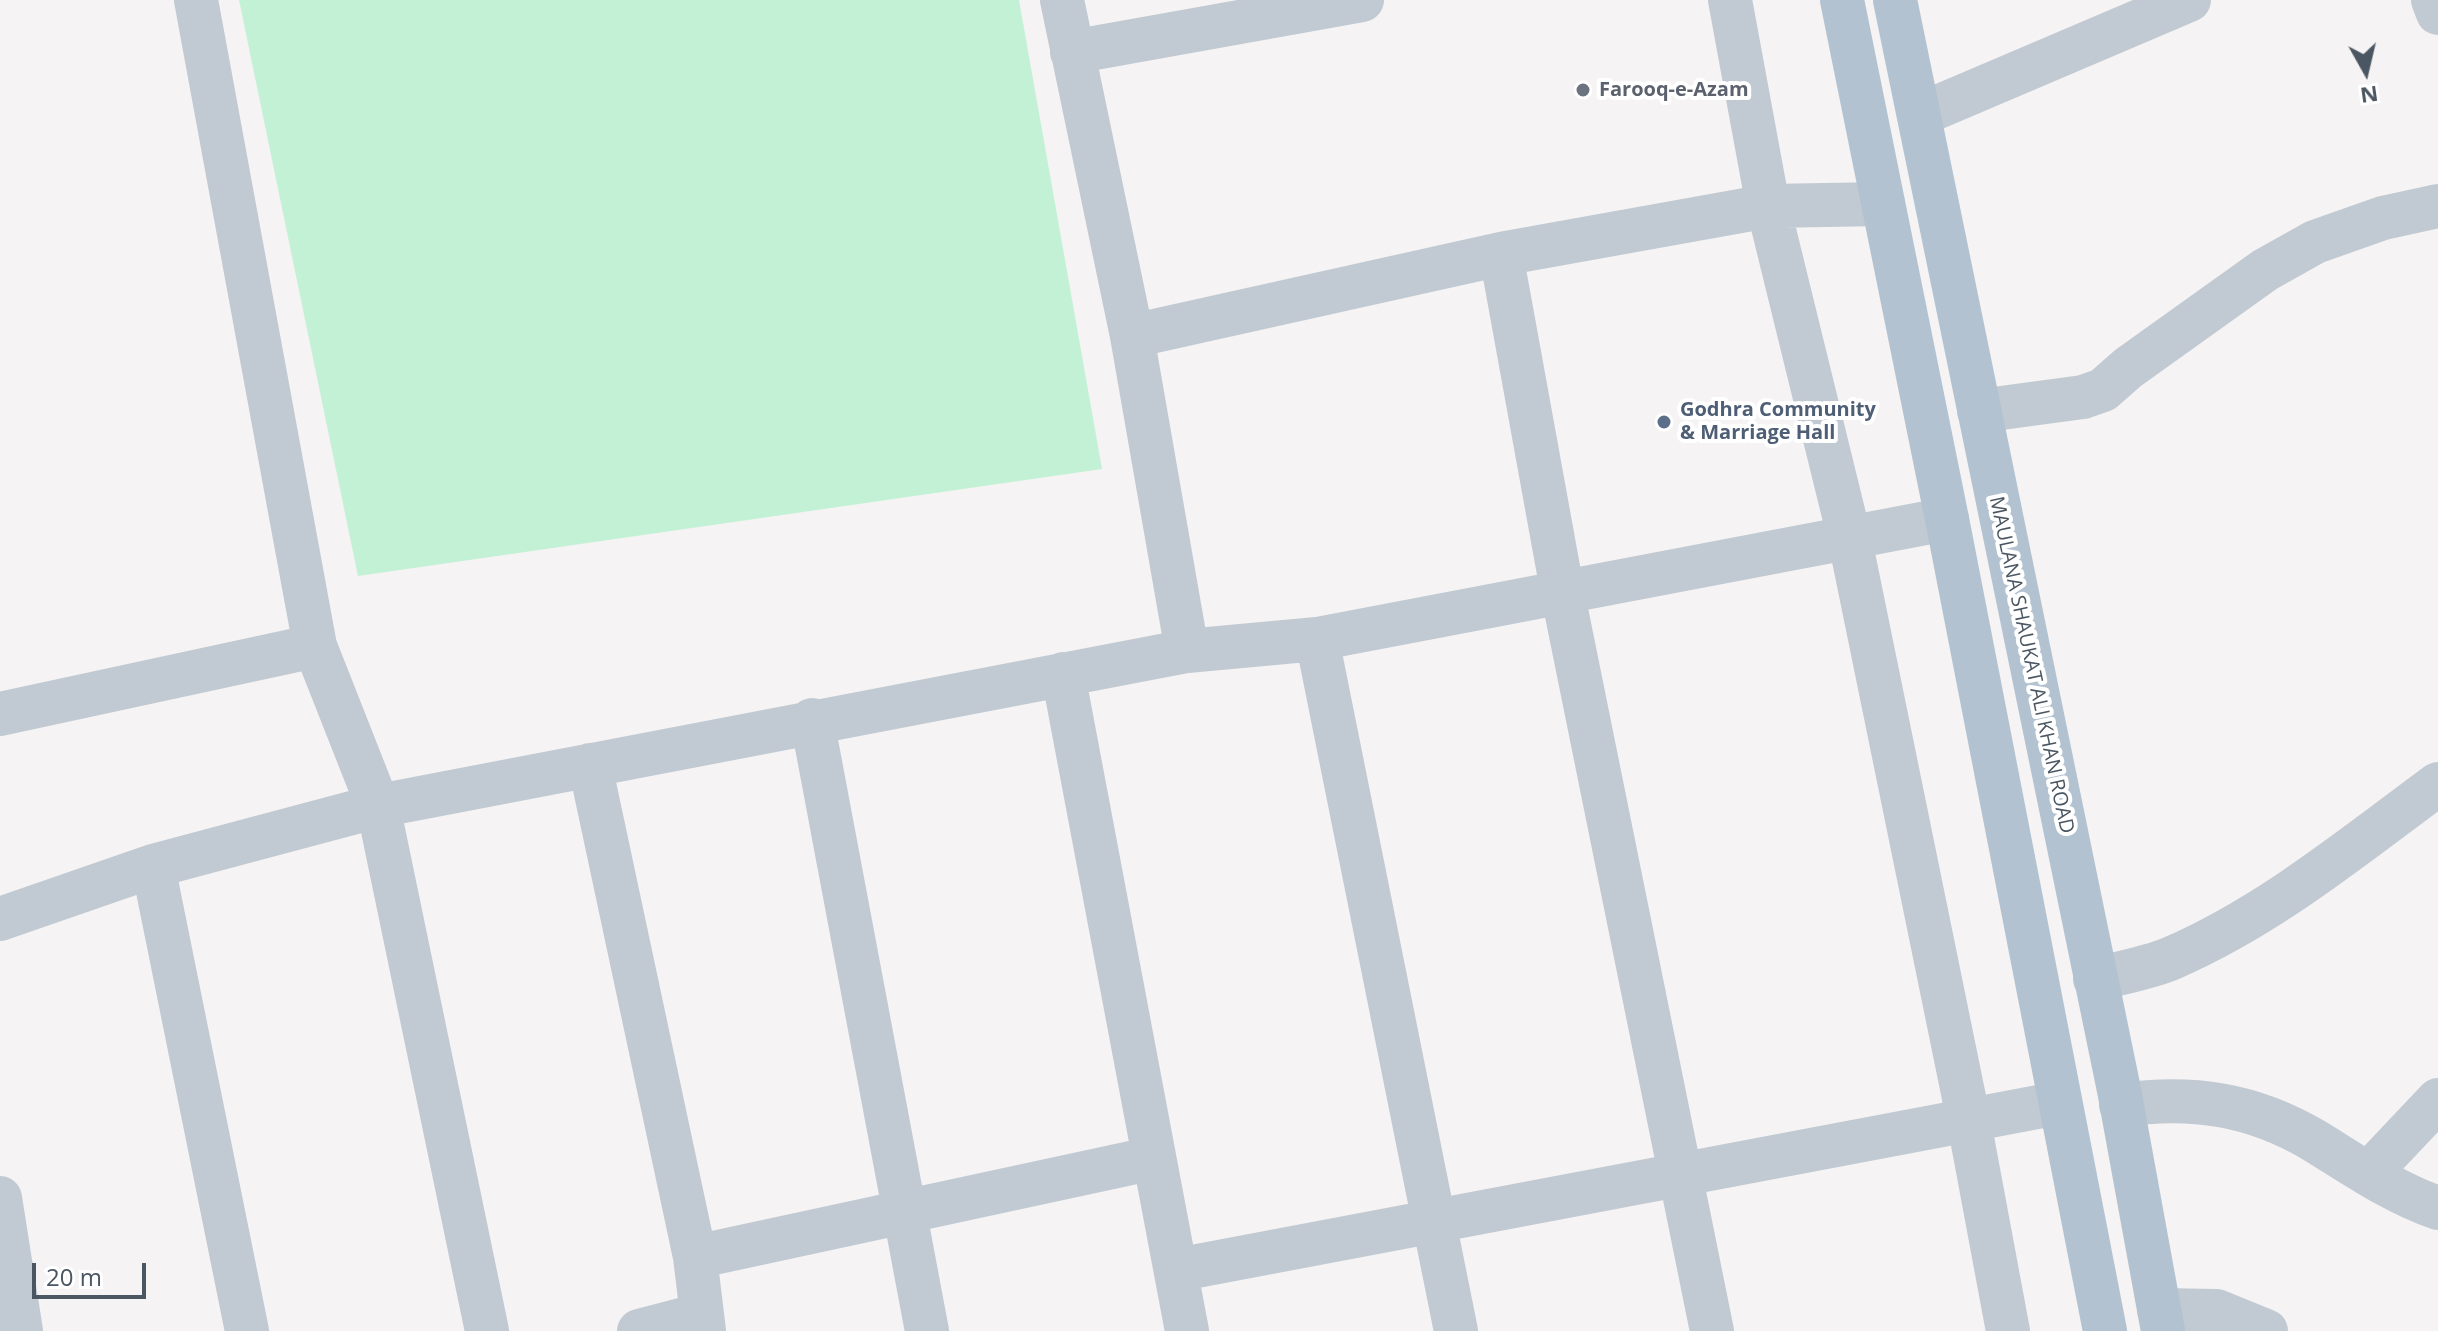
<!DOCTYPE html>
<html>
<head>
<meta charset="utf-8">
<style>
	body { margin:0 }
	#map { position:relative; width:2438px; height:1331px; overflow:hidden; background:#f5f3f3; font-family:"Open Sans",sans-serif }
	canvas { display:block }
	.north { position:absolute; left:2326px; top:32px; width:80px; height:80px; -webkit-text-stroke:6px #fff; paint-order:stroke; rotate:172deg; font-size:22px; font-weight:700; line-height:32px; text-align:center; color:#4a5661 }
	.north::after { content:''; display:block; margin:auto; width:28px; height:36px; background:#4a5661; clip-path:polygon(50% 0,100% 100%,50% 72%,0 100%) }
	.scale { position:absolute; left:32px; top:1263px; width:114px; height:36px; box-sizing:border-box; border:4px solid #4a5661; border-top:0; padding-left:10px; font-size:24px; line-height:28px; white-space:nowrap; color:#4a5661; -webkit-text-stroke:6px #fff; paint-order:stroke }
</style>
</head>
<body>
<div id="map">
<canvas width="2438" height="1331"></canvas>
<div class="north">N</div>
<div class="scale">20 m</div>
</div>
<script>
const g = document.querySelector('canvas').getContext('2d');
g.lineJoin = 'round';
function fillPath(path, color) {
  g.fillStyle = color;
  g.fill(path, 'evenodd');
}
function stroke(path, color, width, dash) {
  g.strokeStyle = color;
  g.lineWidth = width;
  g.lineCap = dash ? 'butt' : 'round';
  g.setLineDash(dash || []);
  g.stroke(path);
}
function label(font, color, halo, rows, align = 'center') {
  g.font = font + ' "Open Sans",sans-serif';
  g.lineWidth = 8;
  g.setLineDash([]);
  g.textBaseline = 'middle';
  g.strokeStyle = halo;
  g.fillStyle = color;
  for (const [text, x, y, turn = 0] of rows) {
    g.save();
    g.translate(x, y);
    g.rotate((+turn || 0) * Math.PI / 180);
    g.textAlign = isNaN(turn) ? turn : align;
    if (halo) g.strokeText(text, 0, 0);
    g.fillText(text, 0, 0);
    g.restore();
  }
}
fillPath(new Path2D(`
	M239,0H1019L1102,469L358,576Z`), '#c3f1d5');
stroke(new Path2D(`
	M196,0L315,646L378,806L487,1331
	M1062,0L1132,336L1187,651
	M1730,0L1768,206L1850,540L1969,1122L2008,1331
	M2433,0L2438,13
	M1072,52L1362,0
	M1919,115L2189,0
	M1501,254L1563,595L1712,1331
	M1132,336L1501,254L1768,206L1883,204
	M1979,411L2083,397L2103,390L2128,368L2265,270L2315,242L2383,218L2438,206
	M1317,639L1456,1331
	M1063,674L1187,1331
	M0,714L315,646
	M812,720L927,1331
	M590,765L695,1257L704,1331
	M153,866L247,1331
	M0,919L153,866L378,806L1187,651L1317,639L1947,519
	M2095,979C2120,973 2149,968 2172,958C2269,916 2354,846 2438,784
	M2121,1105C2192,1095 2253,1104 2315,1141C2354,1165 2394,1193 2438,1208
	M2368,1174L2438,1100
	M0,1198L21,1331
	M695,1257L1154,1158
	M1176,1270L2059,1103
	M2159,1310L2217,1311L2266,1331
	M639,1331L700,1315`), '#c1cad2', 44);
stroke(new Path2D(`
	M1842,0L1947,519L2105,1331
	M1895,0L2119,1090L2163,1331`), '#b3c2d1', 44);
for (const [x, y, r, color] of [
	[1583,90,8,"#6b7280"],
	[1664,422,8,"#5c6f8a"]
]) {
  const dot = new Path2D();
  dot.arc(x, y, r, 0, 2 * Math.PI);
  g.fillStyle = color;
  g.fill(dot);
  stroke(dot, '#fff', 3);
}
label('bold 20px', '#5b616d', '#fff', [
	["Farooq-e-Azam",1599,90]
], 'left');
label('bold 20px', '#4e5e75', '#fff', [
	["Godhra Community",1680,410],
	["& Marriage Hall",1680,433]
], 'left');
label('20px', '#4a5661', '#fff', [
	["MAULANA SHAUKAT ALI KHAN ROAD",2031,665,78]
]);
</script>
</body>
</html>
